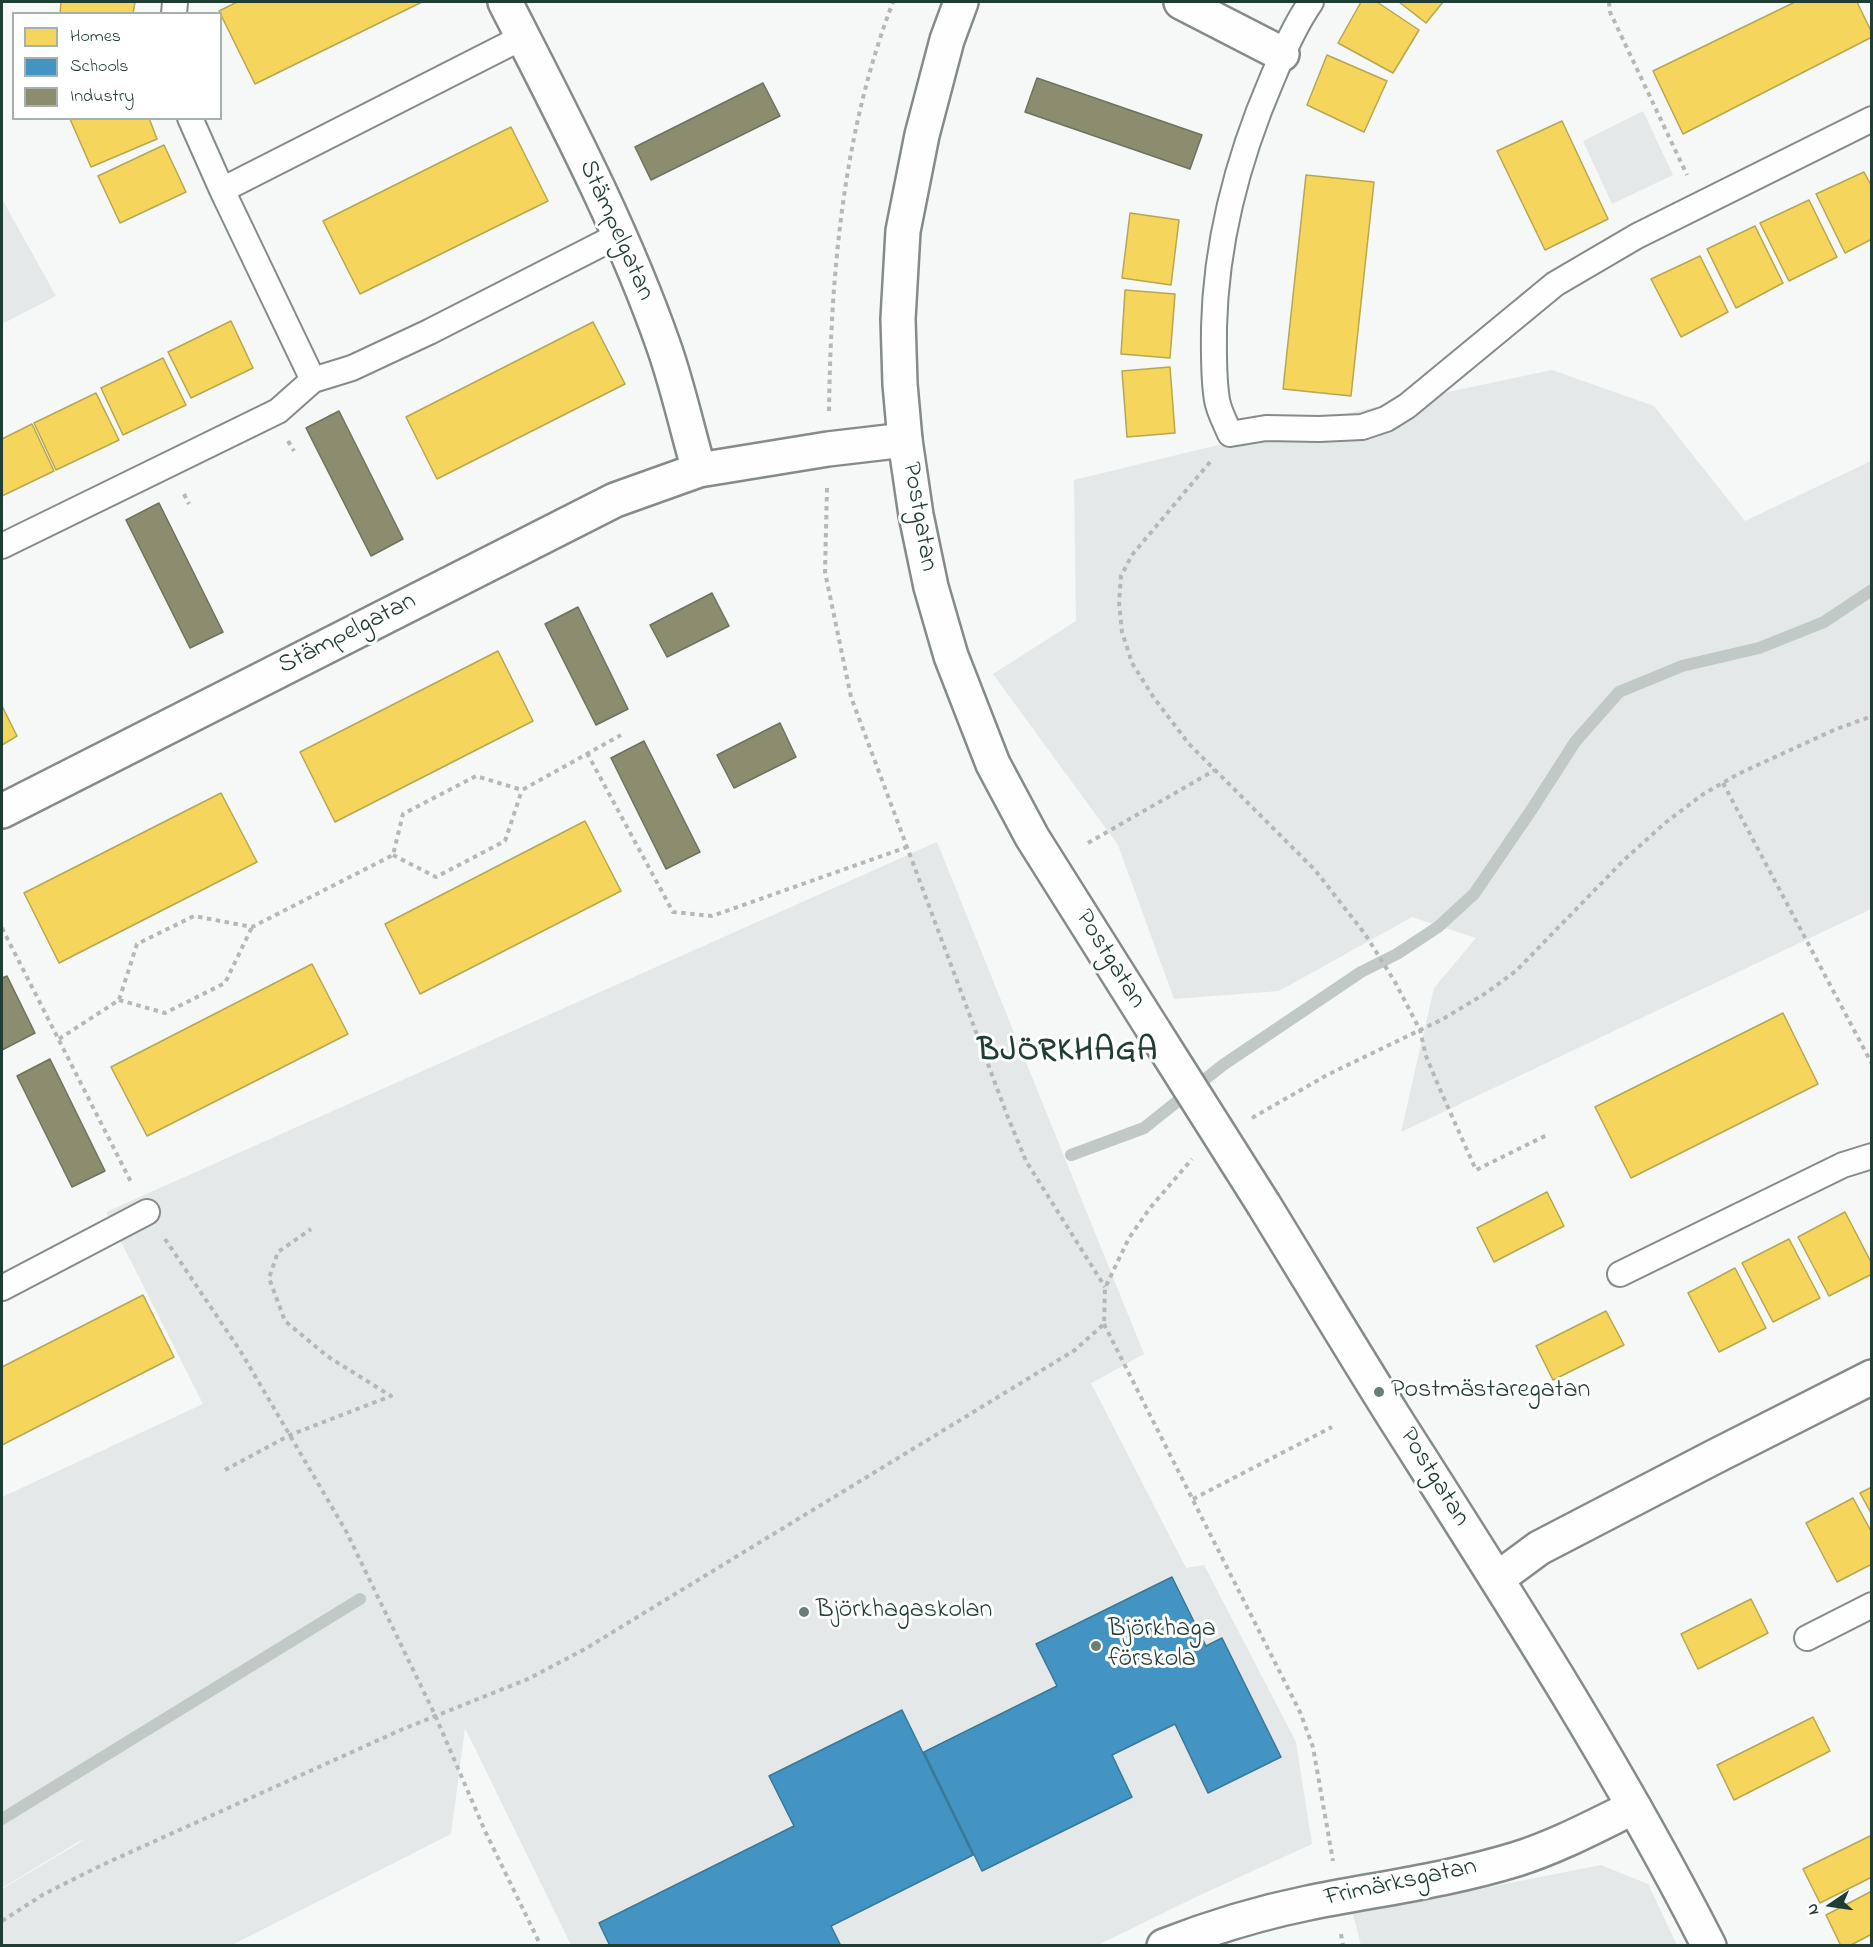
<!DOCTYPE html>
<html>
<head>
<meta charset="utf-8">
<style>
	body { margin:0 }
	#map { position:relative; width:1873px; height:1947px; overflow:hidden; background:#f6f7f7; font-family:"Indie Flower",sans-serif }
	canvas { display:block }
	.frame { position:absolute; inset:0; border:3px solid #1f3d34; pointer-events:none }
	.legend { position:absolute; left:12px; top:12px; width:210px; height:108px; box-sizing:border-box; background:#fff; border:2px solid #a5b1ae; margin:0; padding:8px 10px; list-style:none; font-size:18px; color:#1f3d34 }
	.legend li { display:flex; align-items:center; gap:12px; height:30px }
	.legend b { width:30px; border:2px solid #a5b1ae }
	.north { position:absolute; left:1801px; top:1875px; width:60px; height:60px; -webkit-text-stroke:4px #fff; paint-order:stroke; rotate:257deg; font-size:16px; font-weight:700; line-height:24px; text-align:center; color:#1f3d34 }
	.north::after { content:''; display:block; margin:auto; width:21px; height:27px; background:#1f3d34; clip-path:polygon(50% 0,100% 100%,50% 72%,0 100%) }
</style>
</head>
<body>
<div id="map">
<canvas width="1873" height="1947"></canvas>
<div class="frame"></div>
<ul class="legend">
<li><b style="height:16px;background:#f6d55c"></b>Homes</li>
<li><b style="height:16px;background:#4393c3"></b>Schools</li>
<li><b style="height:16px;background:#8c8c6e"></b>Industry</li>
</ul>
<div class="north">N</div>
</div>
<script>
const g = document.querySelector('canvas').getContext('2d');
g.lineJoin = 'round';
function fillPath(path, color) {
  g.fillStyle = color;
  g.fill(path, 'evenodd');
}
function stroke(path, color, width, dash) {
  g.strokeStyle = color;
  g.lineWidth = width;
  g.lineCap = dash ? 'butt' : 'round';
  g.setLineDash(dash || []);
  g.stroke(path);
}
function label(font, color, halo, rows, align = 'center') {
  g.font = font + ' "Indie Flower",sans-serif';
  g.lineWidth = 6;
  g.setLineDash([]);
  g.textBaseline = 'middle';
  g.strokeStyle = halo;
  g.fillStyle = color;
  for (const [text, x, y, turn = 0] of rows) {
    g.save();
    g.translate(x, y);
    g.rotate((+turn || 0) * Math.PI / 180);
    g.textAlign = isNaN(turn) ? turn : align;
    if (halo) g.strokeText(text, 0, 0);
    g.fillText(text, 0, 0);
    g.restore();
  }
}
fillPath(new Path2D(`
	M1091,1383L1186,1568L1204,1565L1296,1742L1312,1844L1198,1896L1098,1945H571L465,1728Z`), '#e5e8e8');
fillPath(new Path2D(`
	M1643,111L1673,175L1612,204L1583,141Z
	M2,199L56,296L2,324V198Z
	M1552,370L1654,406L1745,521L1871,461V909L1401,1132L1434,988L1476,938L1412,917L1279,991L1174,999L1118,845L993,674L1076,621L1074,480L1358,411Z
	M937,842L1144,1354L465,1728L451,1834L232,1945H2V1889L86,1839L78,1842L2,1888V1497L203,1404L106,1212Z
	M1601,1865L1648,1884L1677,1945H1361L1353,1914Z`), '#e4e8e8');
const homes = new Path2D(`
	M61,2H135L133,14H60Z
	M237,2H422L255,84L219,11Z
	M1361,2H1377L1419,30L1393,73L1338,43Z
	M1399,2H1443L1426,23Z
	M1795,2H1857L1872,33V37L1683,134L1653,71Z
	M1327,55L1387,81L1364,132L1307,105Z
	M72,118H149L157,139L91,167L70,119Z
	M1562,121L1608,219L1545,250L1497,151Z
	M511,127L548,201L360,294L323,221Z
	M164,145L186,192L120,223L98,176Z
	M1864,172L1872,187V239L1845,253L1816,194Z
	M1306,175L1374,182L1351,396L1283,389Z
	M1809,200L1837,257L1789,281L1760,223Z
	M1130,213L1179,220L1171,285L1122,278Z
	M1755,226L1783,283L1736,308L1707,249Z
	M1700,256L1728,312L1681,337L1651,279Z
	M1125,290L1175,294L1170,358L1121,354Z
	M231,321L253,368L191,398L168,352Z
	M593,322L625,384L437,479L406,417Z
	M163,358L186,405L123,435L101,388Z
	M1170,367L1175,433L1127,437L1122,371Z
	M96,393L119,440L56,470L34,423Z
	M32,424L54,471L2,496V439Z
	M498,651L533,721L335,822L300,752Z
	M2,706L17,736L2,745Z
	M221,793L257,862L59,963L24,893Z
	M585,821L621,891L420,994L385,924Z
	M312,964L348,1034L147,1136L111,1067Z
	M1783,1013L1818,1084L1631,1178L1595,1107Z
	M1547,1192L1564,1226L1494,1262L1477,1228Z
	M1845,1212L1872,1264V1274L1829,1296L1798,1237Z
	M1789,1239L1820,1298L1773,1322L1742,1263Z
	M1735,1268L1766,1328L1719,1352L1688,1293Z
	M143,1295L174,1357L2,1445V1367Z
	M1606,1311L1624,1345L1553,1380L1536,1346Z
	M1872,1487V1515L1860,1493Z
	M1853,1498L1872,1533V1564L1837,1582L1806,1523Z
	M1751,1599L1768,1633L1698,1669L1681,1634Z
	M1813,1717L1830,1751L1734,1800L1717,1765Z
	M1872,1835V1877L1820,1903L1803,1869Z
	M1872,1891V1934L1849,1946H1841L1826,1915Z`);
fillPath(homes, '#f6d55c');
stroke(homes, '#b6a750', 1.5);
const schools = new Path2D(`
	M1172,1577L1206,1646L1222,1638L1281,1757L1208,1793L1175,1724L1112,1755L1132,1797L982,1871L924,1752L1057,1686L1036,1644Z
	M902,1710L973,1855L831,1926L841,1946H610L599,1923L794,1826L769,1776Z`);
fillPath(schools, '#4393c3');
stroke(schools, '#387998', 1.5);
const industry = new Path2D(`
	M1037,78L1202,135L1190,169L1025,112Z
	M763,83L780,116L651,180L635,147Z
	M339,411L403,539L371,556L306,428Z
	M159,503L223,632L190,648L126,520Z
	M712,593L729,626L667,657L650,625Z
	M578,607L628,709L596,725L545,624Z
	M780,723L796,757L734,788L717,755Z
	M644,741L700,852L666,869L611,758Z
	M7,976L35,1033L2,1050V978Z
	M50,1059L105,1171L72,1187L17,1076Z`);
fillPath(industry, '#8c8c6e');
stroke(industry, '#6b745d', 1.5);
stroke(new Path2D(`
	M1071,1155L1144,1128L1223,1065L1361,972L1397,954L1438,927L1474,894L1532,809L1575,742L1619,692L1682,666L1759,648L1824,622L1872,590
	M2,1819L360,1599`), '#c1c9c6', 12);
const lane = new Path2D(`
	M1311,2C1295,25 1283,53 1272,79C1238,158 1216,241 1214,327C1214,351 1213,376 1217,400C1219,412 1226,424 1230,434L1266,428L1319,429L1362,427L1386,419L1407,406L1555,284L1637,236L1872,119
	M174,14L175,2
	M190,118L222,190L313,380
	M222,190L523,37
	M2,546L278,411L313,380L352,368L429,332L619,235
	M1620,1274L1843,1165L1872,1156
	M2,1288L147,1212
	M1807,1638L1872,1605`);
const street = new Path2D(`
	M505,2C562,114 622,227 664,347C678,387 687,429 699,470
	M1181,2L1282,54
	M2,811L615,500L699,470L828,449L905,440
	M1497,1579L1539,1548L1714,1457L1872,1377
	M1164,1946C1210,1928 1259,1913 1308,1903C1378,1889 1449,1880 1517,1859C1558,1846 1595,1826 1634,1807`);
const secondary = new Path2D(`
	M961,2L947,40L922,135L903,231L898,319L900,384L905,440L916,515L931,587L951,656L993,764L1032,837L1154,1031
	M1264,1205C1307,1275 1350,1347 1394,1417C1504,1590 1616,1763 1709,1946`);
stroke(lane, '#858b8a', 28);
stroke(street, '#858b8a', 38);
stroke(secondary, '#858b8a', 38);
stroke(new Path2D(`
	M1609,2L1610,12L1687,175
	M829,411C831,272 843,132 893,2
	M288,441L294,451
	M1210,462L1132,555L1121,576L1119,602L1122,632L1132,663L1154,698L1189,744L1315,870L1365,934L1395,982L1420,1030L1426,1056L1442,1094L1476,1170L1549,1134
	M827,488L825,572L851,697L1007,1115L1026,1161L1105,1287
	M184,494L189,504
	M587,753L673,912L712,916L907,847
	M1723,783L1872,1064
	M1088,843L1215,770
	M393,855L436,877L505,841L522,790
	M2,928L132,1184
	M119,1000L165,1013L225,983L252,927
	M59,1039L119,1000L137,944L194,916L252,927L393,855L403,814L476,776L522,790L621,735
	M1252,1118L1327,1075L1443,1019L1486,993L1516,971L1623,861L1665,823L1702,795L1738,774L1834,730L1872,716
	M165,1239L241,1352L346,1531L435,1715L485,1831L541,1946
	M1104,1324L1300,1712L1313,1747L1333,1861
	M225,1470L290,1435L391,1396L327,1356L285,1321L269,1278L278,1252L311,1229
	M1193,1499L1332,1427
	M2,1921L44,1894L102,1865L403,1729L528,1679L585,1649L1075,1350L1104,1324L1105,1288L1129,1238L1150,1208L1192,1159
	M1341,1934L1343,1946`), '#b5b8b7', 4, [4.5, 4.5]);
stroke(lane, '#fefefe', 24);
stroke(street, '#fefefe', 33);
stroke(secondary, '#fefefe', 33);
const secondaryBridge = new Path2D(`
	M1154,1031L1264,1205`);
stroke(secondaryBridge, '#858b8a', 38, []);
stroke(secondaryBridge, '#fefefe', 33);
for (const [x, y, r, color] of [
	[1379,1392,6,"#6a7e78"],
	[804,1612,6,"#6a7e78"],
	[1096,1646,6,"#6a7e78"]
]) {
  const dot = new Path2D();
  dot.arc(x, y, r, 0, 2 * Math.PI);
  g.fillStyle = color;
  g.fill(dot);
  stroke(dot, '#fff', 2);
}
label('26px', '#1f3d34', '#fff', [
	["Stämpelgatan",615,231,66],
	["Postgatan",918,517,80],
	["Stämpelgatan",348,635,-27],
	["Postgatan",1109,960,58],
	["Postgatan",1433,1478,58],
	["Frimärksgatan",1401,1884,-12]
]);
label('26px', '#1f3d34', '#fff', [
	["Postmästaregatan",1391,1392],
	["Björkhagaskolan",816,1612],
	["Björkhaga",1108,1631],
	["förskola",1108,1661]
], 'left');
g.letterSpacing = '1.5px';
label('bold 32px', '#1f3d34', '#fff', [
	["BJÖRKHAGA",1068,1054]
]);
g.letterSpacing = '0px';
</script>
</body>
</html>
